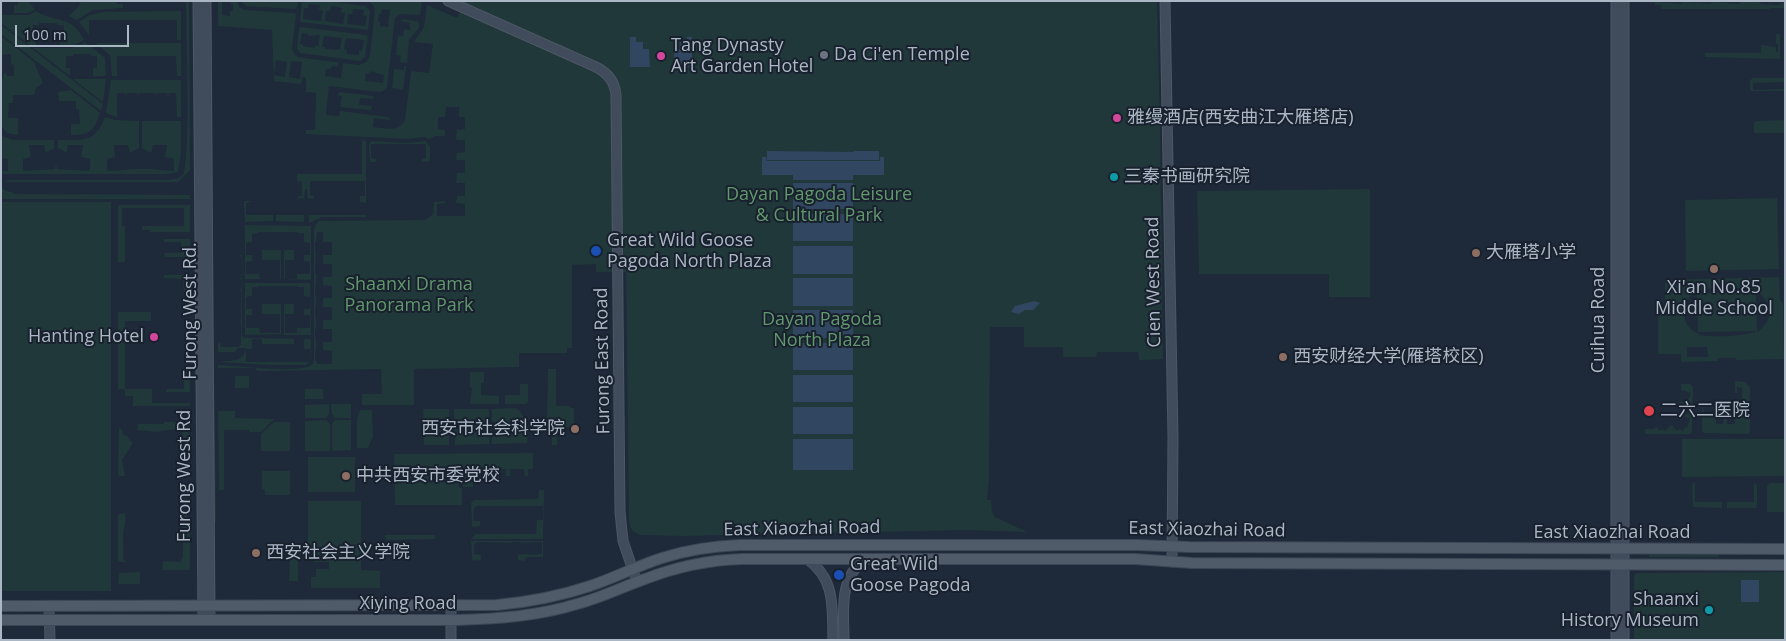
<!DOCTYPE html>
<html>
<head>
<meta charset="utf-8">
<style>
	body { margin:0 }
	#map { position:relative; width:1786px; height:641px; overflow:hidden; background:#1e2a39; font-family:"Open Sans",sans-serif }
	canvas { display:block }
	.frame { position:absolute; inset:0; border:2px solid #acb7c6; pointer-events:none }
	.scale { position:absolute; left:15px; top:25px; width:114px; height:22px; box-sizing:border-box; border:2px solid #acb7c6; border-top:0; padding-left:6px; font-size:15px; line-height:18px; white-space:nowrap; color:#acb7c6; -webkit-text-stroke:4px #18212d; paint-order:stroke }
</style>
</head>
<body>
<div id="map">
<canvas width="1786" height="641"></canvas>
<div class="frame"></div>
<div class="scale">100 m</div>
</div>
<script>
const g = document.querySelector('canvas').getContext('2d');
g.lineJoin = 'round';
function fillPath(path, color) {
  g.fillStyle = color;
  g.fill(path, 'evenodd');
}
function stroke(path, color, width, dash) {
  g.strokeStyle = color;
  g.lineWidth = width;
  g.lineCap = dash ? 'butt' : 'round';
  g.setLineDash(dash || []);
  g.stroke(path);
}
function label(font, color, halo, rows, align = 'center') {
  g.font = font + ' "Open Sans","Noto Sans SC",sans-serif';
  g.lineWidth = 4;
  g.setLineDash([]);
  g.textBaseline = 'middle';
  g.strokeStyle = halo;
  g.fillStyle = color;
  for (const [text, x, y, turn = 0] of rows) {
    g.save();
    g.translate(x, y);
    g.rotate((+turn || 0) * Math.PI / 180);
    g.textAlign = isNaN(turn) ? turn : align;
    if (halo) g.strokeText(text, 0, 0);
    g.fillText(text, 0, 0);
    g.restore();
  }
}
fillPath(new Path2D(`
	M18,1H28L35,10L27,13H14V5H18Z
	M81,1H116L117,4H123V8L93,10L77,20L69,16L79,6Z
	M186,1H189L190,170L178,182H6L8,180H169C174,179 179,179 183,175C191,163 186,25 186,1Z
	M218,1H222V15L230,16V11H233V4H231V1H237L239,7L245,10L295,13L296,15L292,49L296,56L303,58L359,65L367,62L370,55L375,9L373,5L368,1L422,2L420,15L400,14L395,18L387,87L383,91L380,92L329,86L326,115L339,116L340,111L388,117L390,120L374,118L373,127C385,128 398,133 405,120L411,71L429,73L433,44L414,42L424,27L427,5L457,18L465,1H1157L1160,123L1163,359L1139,360L1138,352H1097L1096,357H1063V347H1024V327H990L989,480L987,500H991L992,512L995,517L1027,532L966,530L683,536L642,535C634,533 630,530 629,522L626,272H596V264L572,265V348H567V353H519V367L414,369V405H362V394H382L381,369L257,371L256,368H218V365C237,365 301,375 313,364L314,358V229L316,224L319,221L425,220L433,214L434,202L445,201V203L437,204V216H465V204L456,203L457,196H465V183H456L457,173H465V160H456L457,153L465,152V140H456L457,130L465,129V117H459V107H446L445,117H438V129L445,130V136H435L430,139L424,137L407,139L306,134V130H315L316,93L306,92V78L302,77L301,84L274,81L272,30L218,26ZM382,9L390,10L388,27L380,26V22H378L379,14H381ZM276,60L287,62L285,77L274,75ZM291,61L302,62L300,79L289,77ZM338,63H343L341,78L325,76L326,69H331L332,66L338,67ZM370,71L384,75L383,83L365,81L366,73L369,74ZM317,232H323V242H332V255H323V264H332V277H323V285L332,286V298H323V307H332V320H323V329H332V342H323V350L332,351V364H317L316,361L315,360V351L316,350V339H315V329H316V317H315V307H316V296L315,295V286L316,285V274H315L316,252H315V242H316Z
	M241,1H298L297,7L295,9L246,6Z
	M302,1H327L366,6L370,11L368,30L301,22L300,21ZM309,4L320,5L319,10L323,11L321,21L303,19L304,8H308ZM331,6L342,8L341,12L345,13L343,24L325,21L326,11H330ZM353,9L364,10L363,15L367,16L365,26L347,24L348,14H352Z
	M1655,2L1682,4L1684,2L1711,4L1712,2L1739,4L1741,2H1759L1761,4L1778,5L1785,2V8H1770L1769,9H1661V5H1655Z
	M36,11C57,24 71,14 84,40L75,45H60V37H64V25H57V23H39V25H33V37H36V45H30L1,23V15H29Z
	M181,11V40H177V20H89V35L79,22L90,15L103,12Z
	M403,19L417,21L419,23V28L409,40L407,63L400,62L401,56L396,55L398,35L403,36L404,29L410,30L409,23L400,21Z
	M1,25L103,104L101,111L1,34Z
	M301,27L366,35L368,37L365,57L360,61L300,53L297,49L299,28ZM302,33L308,34V36L320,35L318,46H315V48L303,46V44H300ZM324,36L342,38L340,49H337V50L325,49V47H322ZM346,38L364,40L362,51H359V55L347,54V50L344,49Z
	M1776,34H1780V59L1705,57V53H1761V45L1776,47V52H1778V44H1776Z
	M1,36L34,62L43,83L36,88L34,95H13V103H9L8,118H18V135L7,133L1,126V83L4,73H6L7,76H14V65L11,64V54L1,55Z
	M85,42L105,58L106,76H93V68H97V56H91L90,54H73V56H66V68H70V76L33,48H72L78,46Z
	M95,43H181V76H177L176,56H117V76H112L110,55Z
	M404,66H406L403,90L392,88L394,69L404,70Z
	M1753,78H1785V91H1750V80ZM1784,82V89L1753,90V83Z
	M73,79H106L103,102Z
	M111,80H181V117H177L176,93H169L168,96L167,93H157L156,96L155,93H139L138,96L137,93H127L126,96L125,93H117V117L106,113Z
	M71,90L100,113C94,131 90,135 71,135V124H80L79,109H76V101H59L58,92Z
	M340,92L373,96V99L360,98L359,105L372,106L371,110L340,107L342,96L337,95Z
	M105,117L114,120L139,121V148L130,153L128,145H114L115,157L107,159V171C118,171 129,169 140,169C147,168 163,171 174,171V159L165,157L167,145H153L151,153L142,148V121H181V154L178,172L167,174H1V171H8V159L1,158V136L13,140H54V148L46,153L44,145H29L31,157L23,159V171L55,169L56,164L57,169L90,171V159L81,157L83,145H68L67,153L58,148V140C83,140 95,143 105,117Z
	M1785,120V133H1754V123L1756,121Z
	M362,140L366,141V217H322L312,222H309L308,204V203L314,202L308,203L309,215H366V203L360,202V196H365V181H310V196H314V199L308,198L307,189H305L304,198L298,199V196H302V182L297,181V174H362Z
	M371,141L407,143L426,141L430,147V161L422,162V159L426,158V144H371V158L376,159V162H370L369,145Z
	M1,187L6,191L12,192L13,194L190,195V199H1Z
	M1370,189V297H1329V274H1199L1197,191Z
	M1777,198L1779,269L1686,271L1685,200Z
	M245,201H252L246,203V215H273V221L245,222L244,204Z
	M1,202H111V591H1Z
	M298,202L304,203V222L276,221V215H304V203Z
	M118,205H190V232H150V230H142V226H184V208H122V226H125V262H118Z
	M245,225L311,226V279L308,280L284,279V250H294V260H285V279H297V274H310V262L304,261V255H310V243L304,242V233H298L297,232H259L258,233L252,234V242L246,243V255H252V261L246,262V274H259L260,279H280V260H262V250H281V279H245Z
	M241,230L242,336L245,338L310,339L311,341L310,361V349H304V339H294V344H262V339H252V349H246V362H310L306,365H271L219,362C230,360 244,363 246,348H238L235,352H218V343H220L221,347H239L241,344V323L239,321H241V292L239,289H241V280L239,278H241V257L239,255H241Z
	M164,239H190V257H165L164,253H181V242H164Z
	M164,275H190V292H184L183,279L164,278Z
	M1779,277L1780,300L1783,304L1784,359L1736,360V358H1718V361L1681,362V354H1658V306H1660V314H1665V280ZM1745,288C1765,289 1779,314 1761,329C1753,336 1711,338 1701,335C1696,333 1691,330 1688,326C1685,321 1683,314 1684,308C1690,282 1725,289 1745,288ZM1687,347H1707L1708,357H1687Z
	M245,283H310L311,335H284V304H294V314H285V333H297V328H310V315H304V309H310V297L304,296V287H298L297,286H259L258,287H252V296L246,297V309H252V315H246V328H259L260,333H280V314H262V304H281V334L245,335Z
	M1756,292L1757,331L1698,332L1697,293Z
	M118,312H151V321H125V389H152V403H190V406H133V396H125V389H118Z
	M184,366H190V392H166V389H184Z
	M214,367L216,522H213L212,372Z
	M548,369H556V406H570V408H574V427H558L557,445H552V423L547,422Z
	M470,372H484V383H481V395L499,396V404H470L472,388L470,387Z
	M235,376H249V388H235Z
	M1735,381L1745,382L1750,387V432L1748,434L1704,433L1702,431V404H1703L1704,417H1709V415L1716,413V424H1723L1724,418H1727V424H1735V413H1737V418H1742V404H1739V402L1742,401V388L1737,387V393H1735Z
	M520,384H528V402L525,404H505V395H520Z
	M1681,384H1690L1693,387L1692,432L1690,434H1645V429H1653L1657,427L1659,431L1663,429L1664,431L1669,428L1668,426H1674L1673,428L1678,431L1679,429L1683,431L1685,427L1687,428L1690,418L1684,417L1685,414L1687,415L1691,407L1680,404L1681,401L1684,403L1686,400H1688L1691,393L1681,390Z
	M305,389H323V399H305Z
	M329,404V414L326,418H305V405Z
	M331,404H351V418H335L332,414Z
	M515,408L519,410L528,423L527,443L492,444V433C498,430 498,424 492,421V409Z
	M423,409H449V445H424Z
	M454,409H489V421C483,424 483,431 489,433V444L455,445Z
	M360,410H372L373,436L368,448H357V419Z
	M218,411H235V418L274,419L261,432H249V430H224V490H219Z
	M181,420L188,421L190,453H183L182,428L156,432L137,430L138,424H164V422H181Z
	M326,420L330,424V451H305V421Z
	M335,420H351V450L332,451V424Z
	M274,422H290V451H261V434Z
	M119,428L122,429L123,435L127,436L133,443L122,460L125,476H119L118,474Z
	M1682,439H1785V476L1682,477Z
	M533,453V469H528V476H525L524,469H510V476H506V469H492V476H488V469L473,470V487H463V483H459V488H462V505H395L394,454Z
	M308,457H355V492H308Z
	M262,471H290V495H265L264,489H262Z
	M1693,483H1695V502H1722V508L1693,507L1692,488Z
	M1754,483L1757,485V505L1756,508H1727V502H1754Z
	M1770,483H1785V512H1767V486Z
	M182,490H187V508H184V511H187V522H190V570H162L163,561L180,562L183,556Z
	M539,490H544L543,539H471L476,534H536L537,520H543V506H477L474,508L473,521H480V526L472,527L471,503L474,500L538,499Z
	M308,501H361V570L380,571V588H311V577H316V569H329V562H314V555H308Z
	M125,513C127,522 123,530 123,538C123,546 124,552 123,559L126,562H120L118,560V516L119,514Z
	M385,535H435V539L386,540Z
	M471,541H543V557H526L525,561L518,560V555L522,554L538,555V554H542V543L538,542L521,543V542H512L511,543L478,542L474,544V554L481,555V560L473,561L472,559Z
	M1649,555H1719V557H1649Z
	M290,556H298V581H289Z
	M140,572V584H118L119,573Z
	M1785,572V640H1634V576L1637,573Z`), '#20383a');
fillPath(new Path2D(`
	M630,37H636V42H643V49H649L650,67H630Z
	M687,37H692V67H673L672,64L674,63V49H680V42H687Z
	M767,151L854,152V151H879V160H767Z
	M762,157H766L767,161H880V157H884V175H853V180H793V175H762Z
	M793,183H853V209H793Z
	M793,214H853V241H793Z
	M793,246H853V274H793Z
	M793,278H853V306H793Z
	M1034,301L1040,303L1033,310H1025L1019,314L1011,312L1015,306Z
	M793,310H853V338H793Z
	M793,343H853V370H793Z
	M793,375H853V402H793Z
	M793,407H853V434H793Z
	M793,439H853V470H793Z
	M1741,580H1759V602H1741Z`), '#304661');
const secondary = new Path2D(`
	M198,1L203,620
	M206,1L210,620
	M448,1L596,67C608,73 615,82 616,95L620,512L623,541L637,582
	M1165,1L1173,438L1172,562
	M1616,1V640
	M1624,1V640
	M807,559C836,579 832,608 833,640
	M49,606L50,640
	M451,640V606
	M844,640C844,611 838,579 865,559`);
const primary = new Path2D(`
	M1,606L497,605C529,602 560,596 590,586C614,578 637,566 662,558C687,550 714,546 740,545H1138L1189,547L1785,549
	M1,620H456C497,619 538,616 577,604C601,598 622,587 645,579C676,567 709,560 742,559H1135L1192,563L1785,565`);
stroke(secondary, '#4d5764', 11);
stroke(primary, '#3c4553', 12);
stroke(secondary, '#404b5c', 9);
stroke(primary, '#505b6a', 10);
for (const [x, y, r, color] of [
	[824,55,5,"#6b7280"],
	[661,56,5,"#d1479c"],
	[1117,118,5,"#d1479c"],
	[1114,177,5,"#0f9aa8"],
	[596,251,6,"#1a4fb4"],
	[1476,253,5,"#8d6e63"],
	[1714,269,5,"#8d6e63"],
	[154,337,5,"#d1479c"],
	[1283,357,5,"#8d6e63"],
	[1649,411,6,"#e0444e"],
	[575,429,5,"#8d6e63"],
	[346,476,5,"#8d6e63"],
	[256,553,5,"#8d6e63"],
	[839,575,6,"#1a4fb4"],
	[1709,610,5,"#0f9aa8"]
]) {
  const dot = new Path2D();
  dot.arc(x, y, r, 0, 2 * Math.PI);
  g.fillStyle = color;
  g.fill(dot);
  stroke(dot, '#18212d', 2);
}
label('18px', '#acb7c6', '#18212d', [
	["Tang Dynasty",671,46],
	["Art Garden Hotel",671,67],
	["Da Ci'en Temple",834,55],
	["雅缦酒店(西安曲江大雁塔店)",1127,118],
	["三秦书画研究院",1124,177],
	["Great Wild Goose",607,241],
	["Pagoda North Plaza",607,262],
	["大雁塔小学",1486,253],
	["Xi'an No.85",1714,288,"center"],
	["Middle School",1714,309,"center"],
	["Hanting Hotel",144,337,"right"],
	["西安财经大学(雁塔校区)",1293,357],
	["二六二医院",1660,411],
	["西安市社会科学院",565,429,"right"],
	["中共西安市委党校",356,476],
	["西安社会主义学院",266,553],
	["Great Wild",850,565],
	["Goose Pagoda",850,586],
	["Shaanxi",1699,600,"right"],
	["History Museum",1699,621,"right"]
], 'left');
label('18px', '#62986d', '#18212d', [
	["Dayan Pagoda Leisure",819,195],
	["& Cultural Park",819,216],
	["Shaanxi Drama",409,285],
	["Panorama Park",409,306],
	["Dayan Pagoda",822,320],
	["North Plaza",822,341]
]);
label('18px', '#acb7c6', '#18212d', [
	["Cien West Road",1154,282,-91],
	["Furong West Rd.",191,311,-90],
	["Cuihua Road",1599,320,-90],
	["Furong East Road",603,361,-91],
	["Furong West Rd",185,476,-90],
	["East Xiaozhai Road",802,529,-1],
	["East Xiaozhai Road",1207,530,1],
	["East Xiaozhai Road",1612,533],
	["Xiying Road",408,604]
]);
</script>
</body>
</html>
